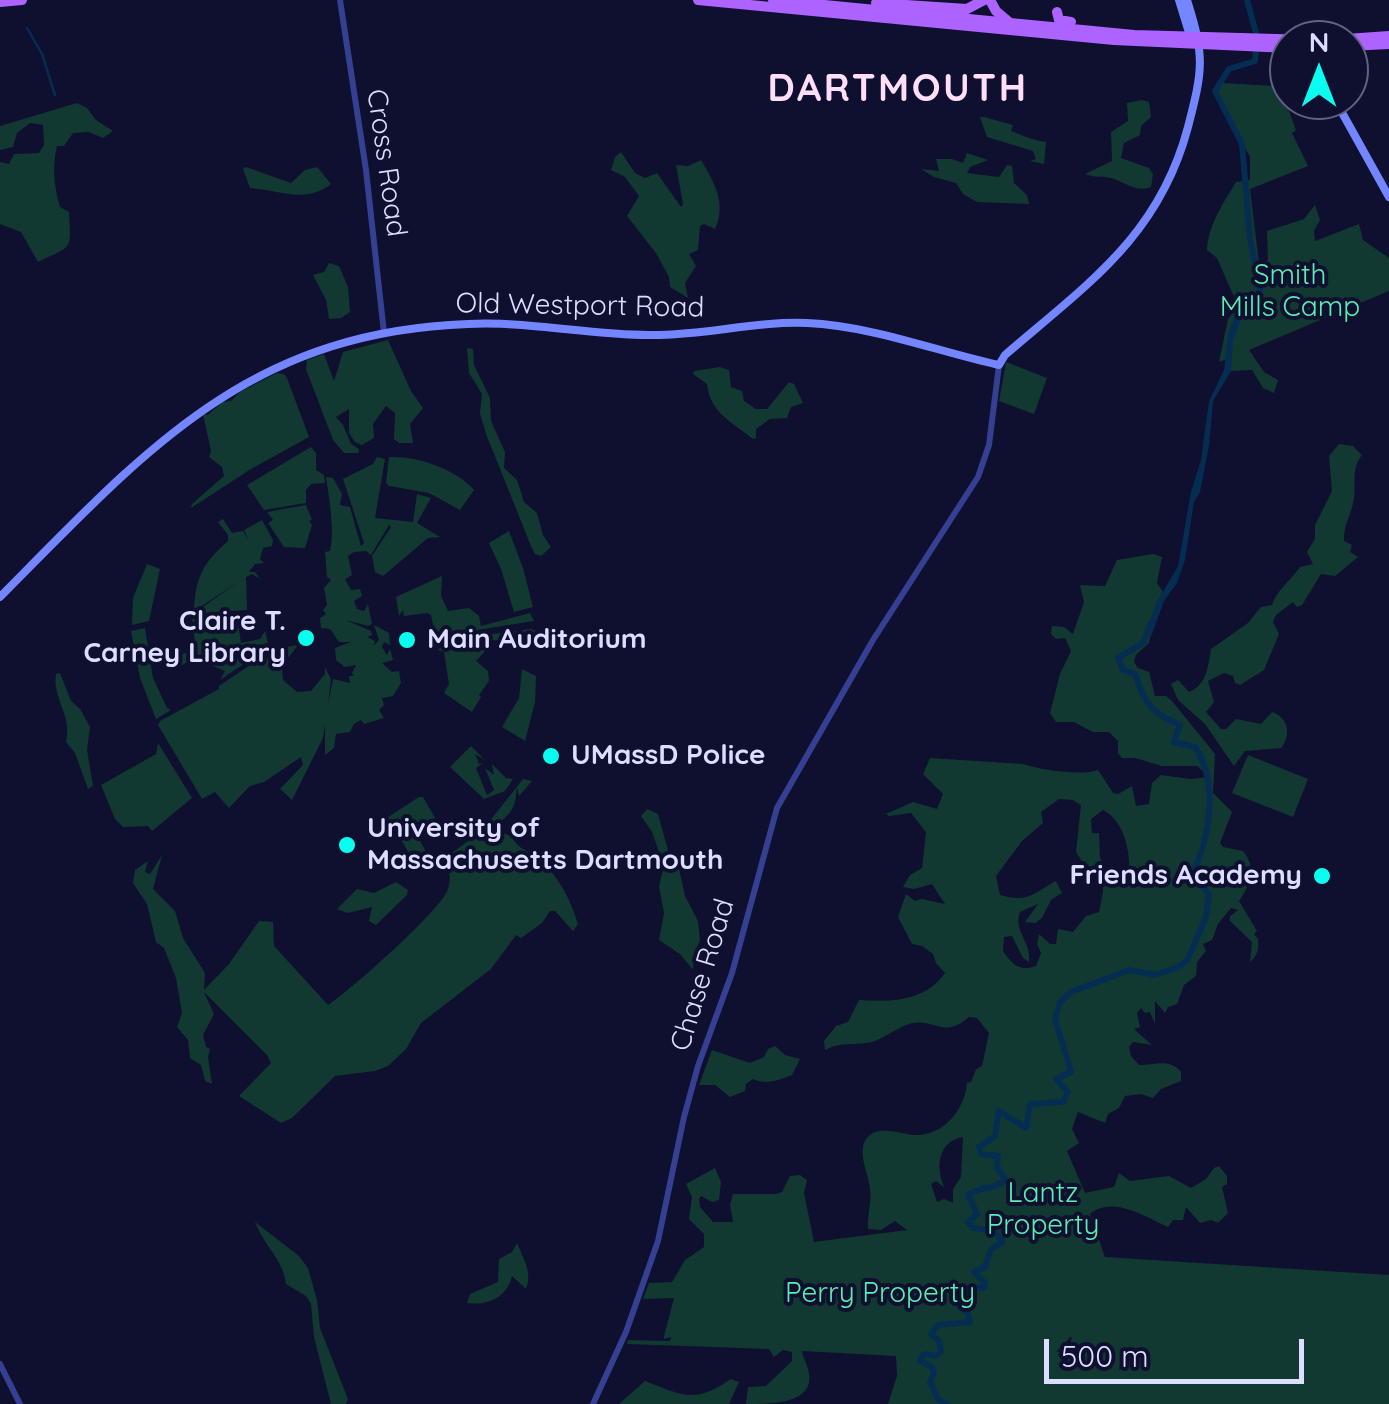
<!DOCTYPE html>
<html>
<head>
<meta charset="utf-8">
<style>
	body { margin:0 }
	#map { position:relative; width:1389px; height:1404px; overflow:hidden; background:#0f0f2f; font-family:Quicksand,sans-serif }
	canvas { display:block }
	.north { position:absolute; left:1269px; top:20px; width:100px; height:100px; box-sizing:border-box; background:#0f0f2f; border:2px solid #616282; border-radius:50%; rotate:0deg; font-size:28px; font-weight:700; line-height:40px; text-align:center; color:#dcdeff }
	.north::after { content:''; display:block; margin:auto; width:35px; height:45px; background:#08fff0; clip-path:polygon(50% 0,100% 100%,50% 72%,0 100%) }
	.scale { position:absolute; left:1044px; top:1339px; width:260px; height:45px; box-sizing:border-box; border:5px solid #dcdeff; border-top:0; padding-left:12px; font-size:30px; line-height:35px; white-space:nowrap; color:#dcdeff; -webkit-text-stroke:8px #0f0f2f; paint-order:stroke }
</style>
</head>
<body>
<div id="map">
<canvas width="1389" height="1404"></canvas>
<div class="north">N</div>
<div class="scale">500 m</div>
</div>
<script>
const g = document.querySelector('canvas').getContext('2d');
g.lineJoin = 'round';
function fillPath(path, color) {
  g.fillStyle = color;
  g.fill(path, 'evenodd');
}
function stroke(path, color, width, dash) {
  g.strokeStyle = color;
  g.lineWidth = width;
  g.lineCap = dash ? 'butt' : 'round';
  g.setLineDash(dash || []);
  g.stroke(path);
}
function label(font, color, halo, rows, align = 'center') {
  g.font = font + ' Quicksand,sans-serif';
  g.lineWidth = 8;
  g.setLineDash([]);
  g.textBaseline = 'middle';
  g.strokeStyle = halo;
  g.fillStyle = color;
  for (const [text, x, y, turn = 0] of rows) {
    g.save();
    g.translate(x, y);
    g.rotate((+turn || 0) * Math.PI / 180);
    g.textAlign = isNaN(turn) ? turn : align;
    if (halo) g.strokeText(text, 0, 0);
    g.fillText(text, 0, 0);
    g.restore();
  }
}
fillPath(new Path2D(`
	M1221,83L1275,86L1276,90L1281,89L1296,130L1292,133L1308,166L1250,189L1259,263L1268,260L1267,231L1304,219L1315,205L1320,220L1314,231L1315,241L1359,224L1363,240L1389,258V291L1249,350L1264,372L1278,380L1274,393L1263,388L1252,370L1231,371L1230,358L1219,362L1228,319L1238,306L1217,258L1207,250C1208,225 1224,202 1236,182L1250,180V157L1217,94Z
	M1142,100L1149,102L1151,117L1141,126L1140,135L1124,143L1121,158L1149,168L1153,174L1151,187C1136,193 1125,182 1111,178C1101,176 1095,178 1085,174L1112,161L1111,132L1128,121L1127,103Z
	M77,103L87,108L96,120L113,131L103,138L89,132L73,133L64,146H57C52,166 54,187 60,207L69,212C71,252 73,245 38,262L21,232L0,224V162L9,164L14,154L39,153L44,145L43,125L30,123L17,133L13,147L0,150V126Z
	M984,117L1013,125L1011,131C1024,136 1033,140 1046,142L1044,164L1030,161L1036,159L1033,151L987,137L980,117Z
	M621,152L635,173L645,178L657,173L681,207L683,204L676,165L688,166L701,160C714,182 727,204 715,229L704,224L700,226L698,250L689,254L696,266L685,283L688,298L670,287L669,277L656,253L627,216L639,196L625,177L611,170L615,157Z
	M967,153L988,160L970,167L967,173L999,177L1007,165L1012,166L1014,183L1027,195L1029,204L977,202L963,194L956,183L934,177L921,169L939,171L936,159H952L963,163Z
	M246,167L291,183L305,170L317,167L331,184C306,204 278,190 250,188L243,169Z
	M329,263L339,266L348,287L350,312L341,318L329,319L326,300L313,275L324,272Z
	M388,340L411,391L423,408L410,424L413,443H399L394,439L395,413L386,406L373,424L374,438L362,445L355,442L349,433V409L336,417L343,425L351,444L359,449L358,453H344L333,440L306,369L307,360L324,354L334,381L343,352Z
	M467,348L473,349L474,365L490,398L491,421L505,452L504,468L517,480L524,502L537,513L543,535L551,547L541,556L535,554L531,546L486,434L480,413L482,394L469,373Z
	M1006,362L1047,378L1034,414L999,401Z
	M720,367L729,370L731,387L742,391L744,401L756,409H767L789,382L794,384L803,403L791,407L787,418L770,419L756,429V438L753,439C732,422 710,413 707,384L693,374L694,371Z
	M277,373L284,374L287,378L309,437L251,469L191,508L192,504L224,476L222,467L209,457L211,451L203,414L208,415L222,402L231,401L240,392Z
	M1339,444L1353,446L1362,455C1351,469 1356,482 1354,498C1352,514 1343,525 1344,541L1352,545L1350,552L1358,557L1335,576L1321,574L1302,605L1297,607L1293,602L1276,615L1273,622L1279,634L1264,670L1240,685L1235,683L1233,676L1224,673L1208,681L1214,702L1206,712L1221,729H1226L1236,719L1261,724L1272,712C1288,717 1292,735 1281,748L1245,751L1234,766L1205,724L1178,700L1171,684L1178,680L1189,692C1207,685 1208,666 1211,649L1248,623L1261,607L1272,605C1276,591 1291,580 1300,567L1313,564L1307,552L1315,539V525L1332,491L1329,456Z
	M311,447L316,453V470L324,475L325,483L311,484L306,490V503L264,510L247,485Z
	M377,457L385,459L375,518L413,522L417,494L431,498L417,523L440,537L428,538L383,576L375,572L372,556L391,527L389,525L371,555L366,551L354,552L348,556L352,575L345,579L351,590L360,589L362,596L354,601L357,609L364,611L368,604L372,624L368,626L346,620L371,631L372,635L367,637L375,641L373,646L379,640L374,625L389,633L390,645L384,642L382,647L387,655L390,649L393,660L382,663L392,672L399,671L401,683L393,696L382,698L384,705L379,710L384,718L364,724L361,720L354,724L350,732L336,734L334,748L325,755V724L323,738L292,800L280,789L303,765L301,757L264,782L250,786L229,808L215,792L202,799L158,725L160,721L219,689V686L259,659L261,661L274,654L273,649L298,645L282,666L283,680L297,692L311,691L325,674V667L331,679L328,704L333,679L350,683L349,676H354L352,673L356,665L345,667L336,660L335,648L351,642H339L330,629L321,628L320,618L326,614L323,610L327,605L324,588L331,580L327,577L325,552L330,551C335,533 329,496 326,477L333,478L342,494L340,505L350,507L361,546L364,543L343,479L373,464Z
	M389,457C418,456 456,469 474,490L460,510L429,493L389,486L386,483Z
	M306,505L312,520L309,521L312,525L305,548L284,547L268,523L273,520L267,512Z
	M223,519L232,533L243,531L249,542L244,530L262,520L273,540L272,546L263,548L260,559L264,563L255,564L249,572H255L260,579L252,574L246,577L247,610L193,614L238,582L194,611C195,581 201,564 228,541V535L218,522Z
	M509,531L523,568L533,607L514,612L501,569L489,543Z
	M1153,554L1162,557L1157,583L1163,592L1156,604L1149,643L1136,655L1134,662L1138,668L1149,672L1155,696H1166L1172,701L1215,754L1213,793L1232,812L1220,843L1223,847L1243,851C1257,868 1251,884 1239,901L1257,931L1254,934L1258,939C1259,950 1257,956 1250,962L1252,942L1230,921V916L1238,910L1231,908L1218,924L1212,940L1203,944L1206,951L1197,962L1196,976L1184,985L1177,1004L1168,1007L1165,1013L1155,1001V1024L1150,1012L1145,1013L1141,1008L1137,1013L1140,1027L1134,1029L1152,1045L1133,1042L1129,1047L1131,1056L1139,1065C1155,1065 1170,1058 1181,1072V1081L1161,1089L1153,1098L1141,1094L1125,1096L1119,1108L1108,1114L1105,1123L1078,1112L1072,1129L1079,1143L1067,1151L1085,1193L1114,1187L1119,1173L1130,1181L1169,1176L1191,1188L1206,1179L1214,1168L1219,1166L1227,1176V1184L1222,1187L1228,1213L1218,1223L1211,1220L1200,1223L1186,1207L1183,1220H1173L1168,1227C1145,1217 1113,1195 1090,1214L1105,1257L1389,1275V1404H888L897,1376L896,1356L802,1351C803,1358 808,1366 809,1374C814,1404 770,1404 746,1404L748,1387L766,1386L792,1361V1352L783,1350L774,1357L769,1349L627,1344L628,1340L670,1341L671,1337L664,1339V1336L674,1298L643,1299L649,1283L672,1282L685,1260L704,1247V1234L689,1219L692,1197L686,1184L715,1168L721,1182L719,1200L712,1202L701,1196L699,1199L700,1207L713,1222H733L730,1205L733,1194H776L782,1192L790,1176L800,1175L807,1180L804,1193L814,1242L907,1230L895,1221L881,1230L868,1229C867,1213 873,1199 869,1183C867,1171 857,1150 867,1138C879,1123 904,1136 919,1135C947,1133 965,1107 967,1083L971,1082L976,1069L982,1066L989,1033L977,1018L969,1017C943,1040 934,1017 909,1024C896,1028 885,1038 872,1042C855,1046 842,1041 825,1050L824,1041L836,1026L848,1022L859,1000C890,1002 925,1002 945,973L936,963L933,954L922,946L912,944L898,917L906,894L915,901L922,899L945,904L932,884L914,889L903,887L910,875L922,868L926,832L911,813L889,816L886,814L913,802L937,809L943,794L923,774L930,758L1023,764C1039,770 1083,776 1098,770L1113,793L1118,794L1132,786L1136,806L1149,804L1152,783L1161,775L1190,779L1210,777L1197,766H1162L1135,758H1122L1118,753V741L1109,732H1093L1074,722H1056L1050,713L1060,674L1071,651L1065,638L1056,639L1051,634L1052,626L1064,627L1073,634L1084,602L1080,585L1105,586L1117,560ZM1059,799L1073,800L1081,805L1076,852L1086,868L1101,871L1103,892L1099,912L1086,916L1073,932L1058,929L1056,944H1050L1039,934L1037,944L1041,953L1036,966C1019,972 1012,964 1003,951L1004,937L1012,936L1023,958L1029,962C1032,942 1013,932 1020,912L1038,904L1025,922L1035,923L1042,918L1051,900L1062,893L1056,881C1032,894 1028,903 1000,895L996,876L1022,841L1043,823L1041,812ZM1103,810C1122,819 1130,848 1129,867L1121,875L1113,874L1111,883L1100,857L1099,833H1092L1091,819ZM963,1137L961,1177L953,1189V1203L944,1199L937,1202L931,1184L936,1181L944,1187C935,1165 939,1141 963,1137Z
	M147,564L160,569L149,621L132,625L133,598Z
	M442,576L441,596L448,611L469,608L479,616L481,626L530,613L534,621L433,637L430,633H435L431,615L427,613L404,616L403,610L399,616L396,597Z
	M225,615L238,622L241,643L260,639L265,631L268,643L260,646L261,649L254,653V657L220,680L225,671L204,662L199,655L174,670L169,656L197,651L193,630L204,628H193L192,618Z
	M145,628L153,678L167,708L171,710L156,719L140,678L131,631Z
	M531,629L536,631L534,638L484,641L485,651L476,661L488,671L489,681L479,695L481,697L472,712L444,693L449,684L444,652L438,650L448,640Z
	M522,669L536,676L535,702L525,741L502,727L519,698Z
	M60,673L71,701L80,709L90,727L87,750L93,786L88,789L75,753L66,742C73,716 52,699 56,674Z
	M158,743L192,798L152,831L148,826L123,827L115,819L101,785L156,754Z
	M471,746L485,760L475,754L479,764L483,763L476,768L487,795L494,790L485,768L494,775L492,764L506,778L513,779L505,791L484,799L450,767Z
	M1248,755L1308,779L1293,817L1232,793Z
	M523,779L532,781L519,796L517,787C515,811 511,813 494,827L508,835L515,833L513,839C518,848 523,848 532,854C556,871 570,897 578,924L573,931L555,911H550L542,923L521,938L516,935L491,969L421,1023L406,1049L388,1066L375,1071L335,1076L292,1118L281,1123L239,1096L271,1063L267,1055L204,992L214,1014L203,1035L206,1047L210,1049L208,1057L212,1084L205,1081L201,1065L190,1058L188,1040L177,1027L182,1013L176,978L164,948L156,942L147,904L133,883L135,870L148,861L145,872L150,874L162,855L153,889L175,911L183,938L205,973L204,990L229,964L259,921L273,922L274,946L328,1005C351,990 441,910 448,889C452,877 448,868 446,857L482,831Z
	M419,797H423L438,823L419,839L427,854L413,860L388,817Z
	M647,809L658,814L669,854L678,864L685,896L698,921L700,940L694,955L693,970L680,954L659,940L664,913L659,886L664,866L652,832L641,816Z
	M396,882L408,890L407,895L376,925L369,921L372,907L348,913L337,909L357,889L374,893Z
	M775,1046L785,1055L800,1059L792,1075C776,1081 766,1085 753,1079L746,1084L745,1091L730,1097L715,1085H699L712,1050L750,1063L764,1057L768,1049Z
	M255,1222L299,1256L308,1268L317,1300L320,1328L348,1399L346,1404H331L314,1337L311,1304L306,1296L286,1284C284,1261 263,1244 255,1222Z
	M517,1243C523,1258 533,1272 526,1289L512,1276C507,1297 489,1306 467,1303L470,1294L498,1282L499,1259L512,1252Z
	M731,1379L739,1382L729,1404H619L645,1381C684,1396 694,1404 731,1379Z`), '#113931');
fillPath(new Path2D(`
	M1238,308L1243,314L1233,341L1231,371L1213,401L1209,446L1200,492L1194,502L1185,560L1177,583L1164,601L1151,637V618L1156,604L1178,566L1191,492L1201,460L1209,401L1224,370L1228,334Z`), '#052d52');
stroke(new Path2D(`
	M27,28L42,54L55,95`), '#052d52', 2.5);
stroke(new Path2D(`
	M1247,0L1256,33
	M1238,317L1243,302L1259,296L1260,289L1250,239L1242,144L1215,91L1229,69L1255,61L1256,51
	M947,1404L938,1399L930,1382L934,1373L932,1367L920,1361L921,1357L925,1354L936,1356L941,1351L939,1341L931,1334L938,1325L970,1322L968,1314L959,1306L963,1290L968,1287L984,1288L985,1283L974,1272L985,1267L991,1249L1003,1242L992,1230L973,1228L968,1222L977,1214L968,1195C980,1186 995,1190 1006,1180L997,1168L998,1156L981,1154L979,1147L995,1136L999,1111L1026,1128L1030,1104L1063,1102L1068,1092L1056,1079L1071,1072L1055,1019L1060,1002L1071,992L1129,970L1155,975L1179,967L1188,959L1206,917L1209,894L1192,875C1210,838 1219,782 1195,747L1174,742L1180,725C1151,713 1145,704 1135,674L1123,670L1118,658L1143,643L1151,623`), '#052d52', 6);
stroke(new Path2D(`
	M340,0L366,170L384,333
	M0,1364L20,1404
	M593,1404L626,1332L658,1241L684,1117L698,1066L732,973L777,808L873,640L978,477L989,445L999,365`), '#354093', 6);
stroke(new Path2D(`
	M1179,0L1191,39
	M1335,100L1389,197
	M0,597C144,452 247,332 468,324C529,321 588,335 649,335C702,336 754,321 807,323C872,326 936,351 999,365L1005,355C1086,285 1159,237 1188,127C1203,69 1205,57 1187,0`), '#7386ff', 8);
stroke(new Path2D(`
	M698,0L1114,40L1289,48
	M773,0L1134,35L1312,40
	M990,0L996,11L1009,22
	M0,2L22,0
	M876,3L967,9L984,0
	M1057,12L1059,20L1071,22
	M1332,40L1389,36
	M1349,46L1389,44`), '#ac63ff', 10);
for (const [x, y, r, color] of [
	[306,638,10,"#08fff0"],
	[407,640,10,"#08fff0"],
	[551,756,10,"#08fff0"],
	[347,845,10,"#08fff0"],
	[1322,876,10,"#08fff0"]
]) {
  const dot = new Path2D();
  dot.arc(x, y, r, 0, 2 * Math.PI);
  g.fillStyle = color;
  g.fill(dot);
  stroke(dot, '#0f0f2f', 4);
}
label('28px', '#dcdeff', '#0f0f2f', [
	["Cross Road",386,163,82],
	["Old Westport Road",580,306,1],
	["Chase Road",703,975,-73]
]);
label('28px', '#5aeeb1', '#0f0f2f', [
	["Smith",1290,276],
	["Mills Camp",1290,308],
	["Lantz",1043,1194],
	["Property",1043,1226],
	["Perry Property",880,1294]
]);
label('bold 28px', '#dcdeff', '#0f0f2f', [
	["Claire T.",286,622,"right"],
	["Carney Library",286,654,"right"],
	["Main Auditorium",427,640],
	["UMassD Police",571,756],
	["University of",367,829],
	["Massachusetts Dartmouth",367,861],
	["Friends Academy",1302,876,"right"]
], 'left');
g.letterSpacing = '2.5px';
label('bold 38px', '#ffdef8', '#0f0f2f', [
	["DARTMOUTH",898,90]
]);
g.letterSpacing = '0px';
</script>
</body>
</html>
